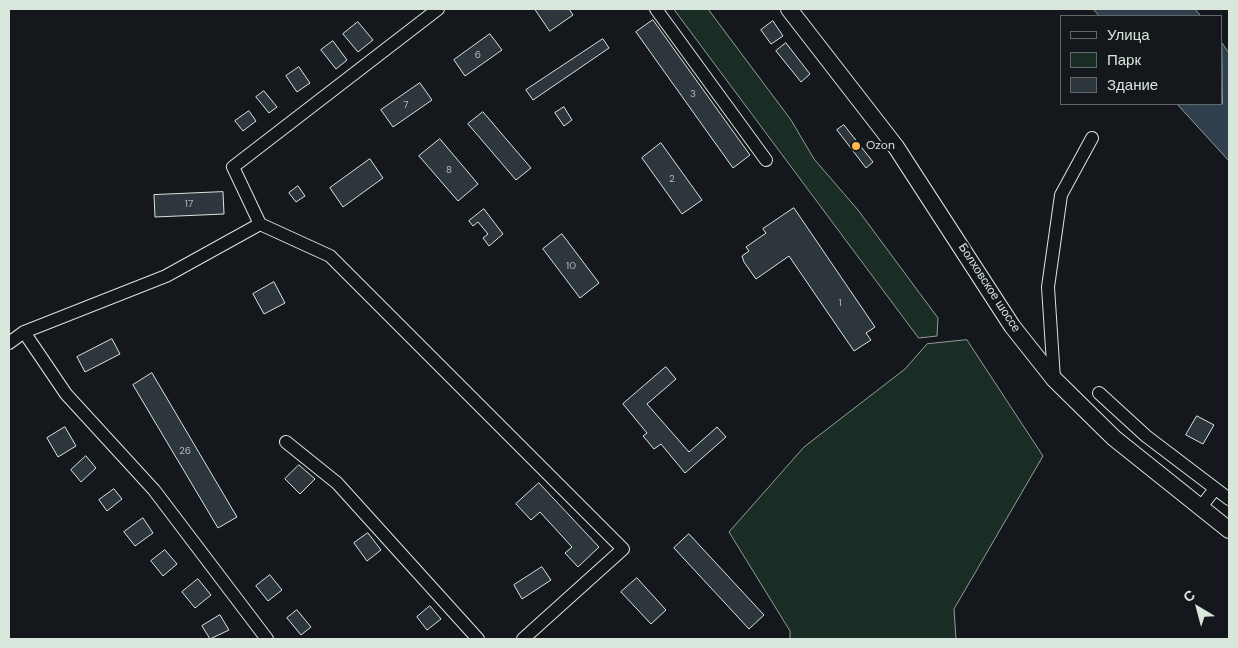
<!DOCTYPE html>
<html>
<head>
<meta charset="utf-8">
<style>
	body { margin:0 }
	#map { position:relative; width:1238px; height:648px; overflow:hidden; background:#14181c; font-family:"DM Sans",sans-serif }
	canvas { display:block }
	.frame { position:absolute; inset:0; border:10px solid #d8e6dc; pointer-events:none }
	.legend { position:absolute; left:1060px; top:15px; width:162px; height:90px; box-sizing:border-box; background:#14181c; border:1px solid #626a69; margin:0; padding:6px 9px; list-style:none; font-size:15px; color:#d8e6dc }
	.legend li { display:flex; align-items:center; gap:10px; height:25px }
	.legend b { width:25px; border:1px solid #626a69 }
	.north { position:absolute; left:1173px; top:583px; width:50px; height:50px; -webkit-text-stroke:4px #14181c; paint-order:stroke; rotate:323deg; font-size:14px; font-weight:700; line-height:20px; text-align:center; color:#d8e6dc }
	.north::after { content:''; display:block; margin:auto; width:18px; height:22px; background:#d8e6dc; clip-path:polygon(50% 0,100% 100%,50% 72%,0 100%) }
</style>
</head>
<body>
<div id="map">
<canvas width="1238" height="648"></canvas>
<div class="frame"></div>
<ul class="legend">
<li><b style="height:6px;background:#14181c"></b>Улица</li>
<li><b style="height:14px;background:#1a2d24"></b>Парк</li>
<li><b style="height:14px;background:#2c363c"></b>Здание</li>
</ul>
<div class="north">С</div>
</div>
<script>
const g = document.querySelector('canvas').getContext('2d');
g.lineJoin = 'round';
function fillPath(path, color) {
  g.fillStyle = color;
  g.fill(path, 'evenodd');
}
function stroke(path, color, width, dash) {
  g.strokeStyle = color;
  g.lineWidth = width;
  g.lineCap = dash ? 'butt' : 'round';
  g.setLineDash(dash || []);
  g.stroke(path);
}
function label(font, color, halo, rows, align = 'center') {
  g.font = font + ' "DM Sans",sans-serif';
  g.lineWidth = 4;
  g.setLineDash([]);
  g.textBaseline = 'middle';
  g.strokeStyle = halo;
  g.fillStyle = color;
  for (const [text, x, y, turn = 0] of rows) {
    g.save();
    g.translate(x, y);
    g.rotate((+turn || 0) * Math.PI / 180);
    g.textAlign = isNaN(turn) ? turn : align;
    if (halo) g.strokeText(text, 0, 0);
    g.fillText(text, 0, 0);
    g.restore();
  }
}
const green = new Path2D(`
	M674,9H708L791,120L814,159L858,210L938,318L937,336L919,338Z
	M967,340L1043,456L954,609L956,639H790V631L729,532L804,447L905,369L927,344Z`);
fillPath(green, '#1a2d24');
stroke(green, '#939e99', 1);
const water = new Path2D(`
	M1093,9H1195L1201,16H1100Z
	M1222,43L1229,53V161L1177,104H1222Z`);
fillPath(water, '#2f3f4d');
stroke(water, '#939e99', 1);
const building = new Path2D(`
	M535,9H569L573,15L550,31Z
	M653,20L750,155L733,168L636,32Z
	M773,21L783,36L771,44L761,30Z
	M358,22L373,40L358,52L343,34Z
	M490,34L502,50L465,76L454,60Z
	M603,39L609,48L533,100L526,90Z
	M333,41L347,60L336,69L321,50Z
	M786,43L810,74L801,82L776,51Z
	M299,67L310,83L297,92L286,76Z
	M420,83L432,100L393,127L381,110Z
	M264,91L277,107L269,113L256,97Z
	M564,107L572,120L564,126L555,113Z
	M249,111L256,121L243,131L235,121Z
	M483,112L531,168L516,180L468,124Z
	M844,125L873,162L866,168L837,130Z
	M440,139L478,184L458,201L419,156Z
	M661,143L702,200L682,214L642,158Z
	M370,159L383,178L343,207L330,188Z
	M298,186L305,196L296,202L289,193Z
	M223,192L224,214L155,217L154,195Z
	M794,208L875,327L866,333L871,340L854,351L789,256L756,279L744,262L742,256L749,251L746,247L766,233L763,229Z
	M484,209L503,234L489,246L483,238L488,234L478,222L473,226L469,221Z
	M562,234L599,283L580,298L543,249Z
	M274,282L285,303L264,314L253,294Z
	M112,339L120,354L85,372L77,357Z
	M666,367L676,379L647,404L689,452L717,427L726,437L685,473L661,444L654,449L643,436L647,433L623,404Z
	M152,373L237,517L218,528L133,385Z
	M1197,416L1214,425L1203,444L1186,435Z
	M65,427L76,446L58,457L47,438Z
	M86,456L96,468L81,482L71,470Z
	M299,465L315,479L300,494L285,479Z
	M539,483L599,547L578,567L565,553L572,547L540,512L531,520L516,504Z
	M114,489L122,499L107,511L99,500Z
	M143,518L153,533L135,546L124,532Z
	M368,533L381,550L367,561L354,543Z
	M689,534L764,615L749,629L674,548Z
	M165,550L177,564L163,576L151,561Z
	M542,567L551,580L522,599L514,585Z
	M270,575L282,590L268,601L256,586Z
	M637,578L666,610L651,624L621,592Z
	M198,579L211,595L195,608L182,592Z
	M430,606L441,619L427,630L417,617Z
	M297,610L311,627L301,635L287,618Z
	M220,615L229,630L210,639L202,626Z`);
fillPath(building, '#2c363c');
stroke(building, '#d8e6dc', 1);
const minor = new Path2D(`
	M438,9L233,167L260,224L330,256L623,549L523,639
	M656,9L766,160
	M24,332L66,394L154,490L267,639
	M9,343L24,332L166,276L260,224
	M1054,379L1048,287L1061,195L1092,138
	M1099,393L1146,436L1229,499
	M286,442L337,483L478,639
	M1200,508L1215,489`);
const major = new Path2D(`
	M789,9L896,147L1012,326L1054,379L1114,438L1229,530`);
stroke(minor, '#d8e6dc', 14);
stroke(major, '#d8e6dc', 18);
stroke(minor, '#14181c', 12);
stroke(major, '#14181c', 16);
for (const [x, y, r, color] of [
	[856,146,5,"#ffb74d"]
]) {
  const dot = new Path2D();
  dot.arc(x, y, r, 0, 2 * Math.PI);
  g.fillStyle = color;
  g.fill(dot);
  stroke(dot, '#14181c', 2);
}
label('10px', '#adbab4', null, [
	["6",478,55],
	["3",693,94],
	["7",406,105],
	["8",449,170],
	["2",672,179],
	["17",189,204],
	["10",571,266],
	["1",840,303],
	["26",185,451]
]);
label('12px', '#d8e6dc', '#14181c', [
	["Ozon",866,146]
], 'left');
label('12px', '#d8e6dc', '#14181c', [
	["Болховское шоссе",989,288,57]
]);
</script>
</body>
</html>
